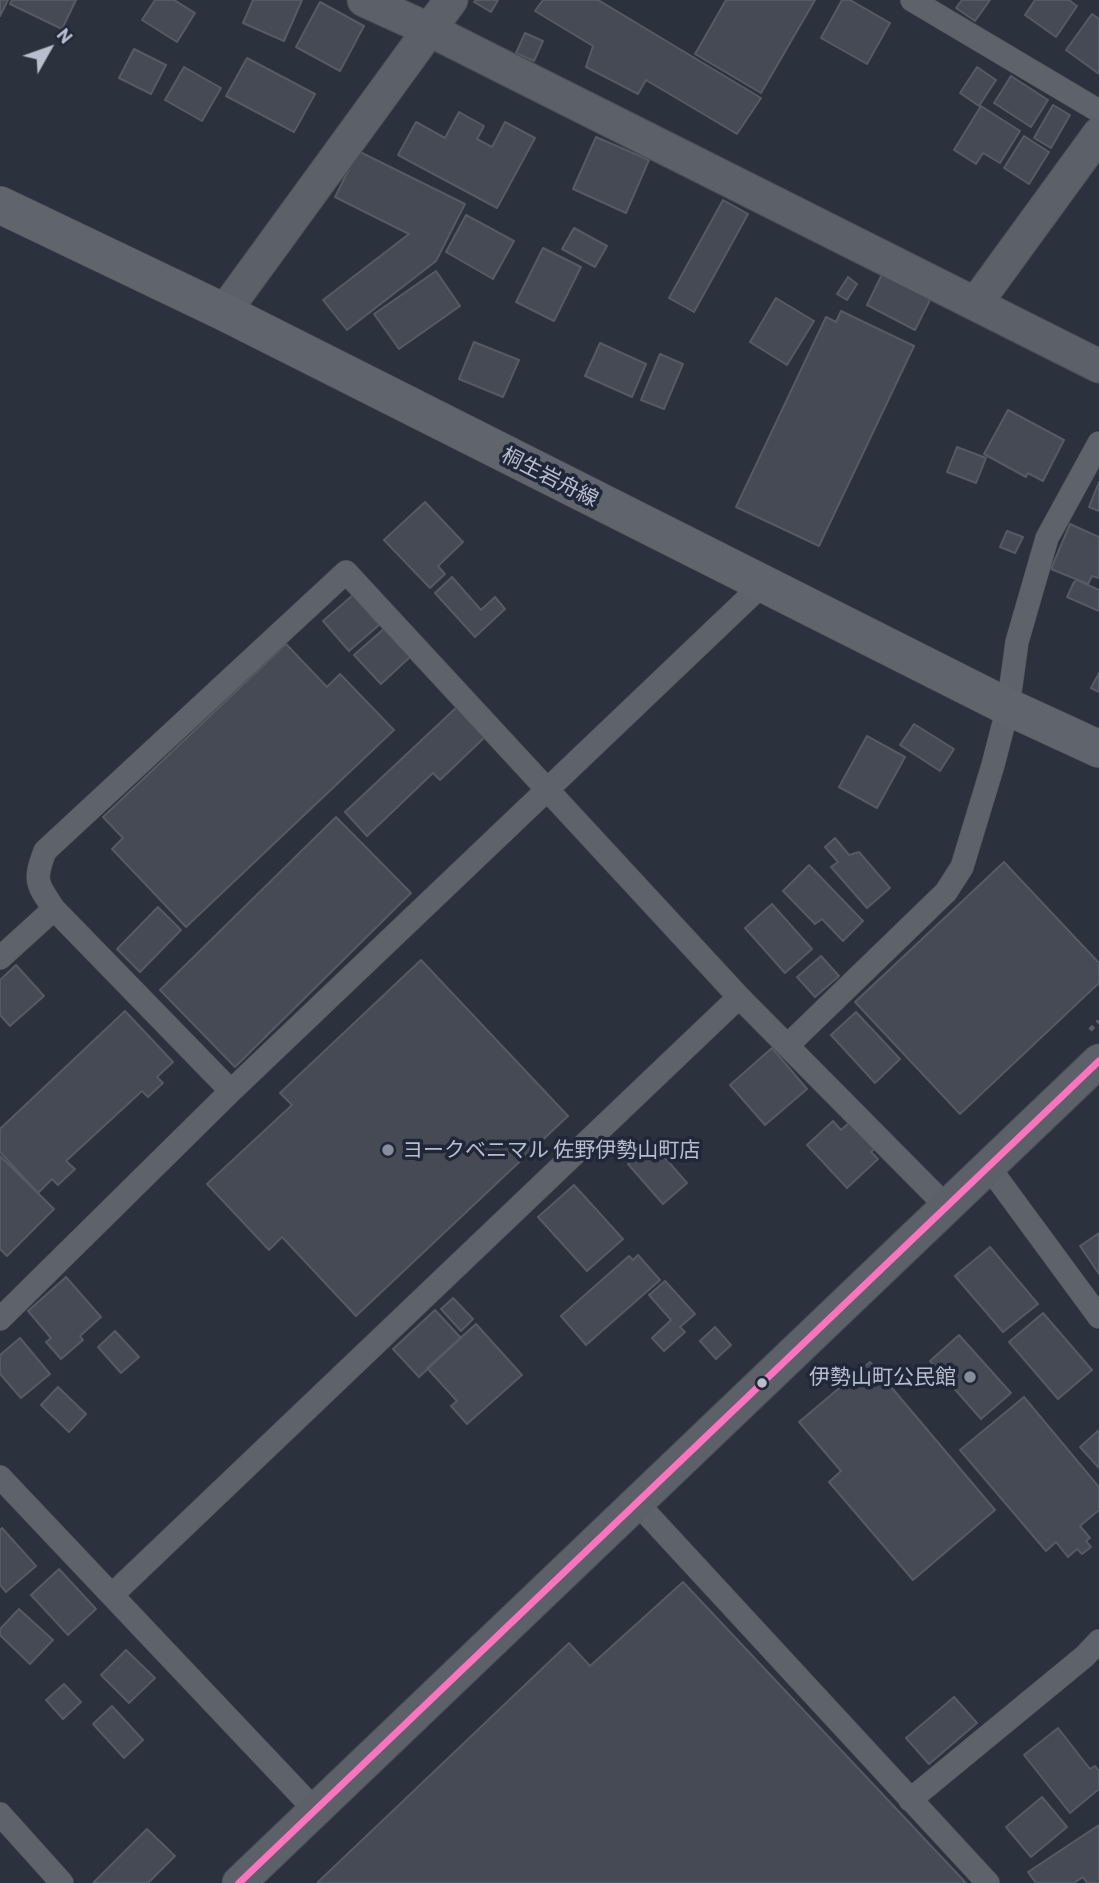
<!DOCTYPE html>
<html>
<head>
<meta charset="utf-8">
<style>
	body { margin:0 }
	#map { position:relative; width:1099px; height:1883px; overflow:hidden; background:#2c323d; font-family:Barlow,sans-serif }
	canvas { display:block }
	.north { position:absolute; left:14px; top:14px; width:70px; height:70px; -webkit-text-stroke:5px #1f2738; paint-order:stroke; rotate:50deg; font-size:19px; font-weight:700; line-height:28px; text-align:center; color:#b8becd }
	.north::after { content:''; display:block; margin:auto; width:24px; height:32px; background:#b8becd; clip-path:polygon(50% 0,100% 100%,50% 72%,0 100%) }
</style>
</head>
<body>
<div id="map">
<canvas width="1099" height="1883"></canvas>
<div class="north">N</div>
</div>
<script>
const g = document.querySelector('canvas').getContext('2d');
g.lineJoin = 'round';
function fillPath(path, color) {
  g.fillStyle = color;
  g.fill(path, 'evenodd');
}
function stroke(path, color, width, dash) {
  g.strokeStyle = color;
  g.lineWidth = width;
  g.lineCap = dash ? 'butt' : 'round';
  g.setLineDash(dash || []);
  g.stroke(path);
}
function label(font, color, halo, rows, align = 'center') {
  g.font = font + ' Barlow,"Noto Sans JP",sans-serif';
  g.lineWidth = 7;
  g.setLineDash([]);
  g.textBaseline = 'middle';
  g.strokeStyle = halo;
  g.fillStyle = color;
  for (const [text, x, y, turn = 0] of rows) {
    g.save();
    g.translate(x, y);
    g.rotate((+turn || 0) * Math.PI / 180);
    g.textAlign = isNaN(turn) ? turn : align;
    if (halo) g.strokeText(text, 0, 0);
    g.fillText(text, 0, 0);
    g.restore();
  }
}
const building = new Path2D(`
	M0,0H8L0,16Z
	M12,0H76L62,29L10,4Z
	M155,0H174L195,13L177,42L142,20Z
	M253,0H302L284,41L243,23Z
	M476,0H498L491,12L474,2Z
	M543,0H598L761,98L737,134L646,80L638,94L586,67L593,46L535,11Z
	M726,0H815L761,93L695,54Z
	M842,0H850L890,23L867,64L821,38Z
	M962,0H990L975,21L956,8Z
	M1035,0H1069L1077,6L1056,37L1025,15Z
	M320,2L364,26L340,71L296,47Z
	M1092,14L1099,19V74L1066,50Z
	M525,33L543,41L534,61L516,53Z
	M134,49L166,65L151,94L119,78Z
	M247,58L315,94L294,132L226,96Z
	M184,67L221,88L202,121L165,100Z
	M977,67L996,80L979,106L960,93Z
	M1011,76L1048,100L1031,127L994,103Z
	M1053,105L1070,115L1051,148L1034,138Z
	M981,106L1020,131L1000,163L983,153L976,164L954,150Z
	M459,112L484,126L477,139L492,147L505,122L535,138L497,208L398,155L416,122L445,138Z
	M1024,136L1049,152L1029,184L1004,168Z
	M596,137L649,160L626,213L573,189Z
	M358,151L465,204L436,261L347,330L323,300L409,234L335,197Z
	M723,200L748,214L694,312L669,298Z
	M466,215L514,241L493,279L446,252Z
	M574,228L607,246L595,267L562,249Z
	M543,248L581,267L554,321L516,302Z
	M887,264L936,288L915,330L867,305Z
	M436,271L460,306L399,349L374,314Z
	M848,277L857,284L847,300L837,294Z
	M776,298L814,321L787,365L750,342Z
	M841,311L914,346L819,546L736,507L826,317L836,322Z
	M474,342L519,360L503,397L459,379Z
	M600,343L646,364L632,397L585,376Z
	M660,354L683,364L664,409L641,400Z
	M1008,410L1064,440L1043,481L1028,473L1026,477L984,454Z
	M957,447L986,458L976,483L947,472Z
	M1099,482V511L1089,507Z
	M425,502L463,542L438,566L445,574L430,588L384,540Z
	M1070,524L1099,537V578L1092,576L1088,584L1051,569Z
	M1007,531L1023,537L1015,553L1000,547Z
	M452,577L481,610L495,597L505,609L475,637L435,593Z
	M1077,580L1099,590V611L1067,597L1074,582Z
	M353,595L379,625L349,651L323,621Z
	M386,627L411,656L381,684L354,655Z
	M286,644L327,687L340,674L394,730L186,927L112,849L123,838L103,817Z
	M1099,673V692L1091,688Z
	M458,706L486,736L440,780L433,773L367,836L345,812Z
	M914,724L954,749L940,771L900,745Z
	M867,736L905,757L877,808L839,787Z
	M336,817L411,893L235,1067L160,990Z
	M835,838L849,855L859,852L890,888L867,908L831,867L838,862L825,847Z
	M1004,862L1099,963V983L960,1114L855,1002Z
	M809,865L863,921L843,941L822,919L815,924L783,891Z
	M772,904L812,949L785,973L745,928Z
	M158,907L181,930L140,972L117,949Z
	M821,956L839,976L815,997L797,977Z
	M421,960L568,1116L356,1316L282,1237L269,1250L207,1184L292,1105L280,1093Z
	M16,965L44,996L10,1026L0,1015V980Z
	M125,1011L173,1062L157,1077L163,1083L148,1097L142,1091L66,1161L75,1169L58,1185L52,1179L38,1193L0,1152V1129Z
	M856,1012L900,1059L875,1083L831,1035Z
	M772,1048L807,1089L765,1125L730,1085Z
	M833,1121L841,1130L849,1123L874,1149L871,1152L878,1159L847,1188L807,1145Z
	M652,1143L687,1183L663,1204L628,1164Z
	M0,1156L54,1209L7,1256L0,1249Z
	M574,1185L623,1239L587,1271L538,1217Z
	M1099,1233V1274L1080,1246Z
	M990,1247L1038,1304L1003,1332L955,1276Z
	M638,1255L660,1280L586,1345L561,1316L629,1256L633,1260Z
	M66,1277L101,1317L80,1336L83,1340L61,1359L46,1342L51,1338L28,1311Z
	M665,1281L695,1314L680,1327L685,1332L664,1351L652,1338L671,1320L649,1295Z
	M453,1298L473,1319L461,1331L441,1309Z
	M435,1310L461,1338L419,1377L393,1349Z
	M1043,1313L1092,1370L1058,1399L1009,1342Z
	M476,1324L522,1375L467,1424L451,1406L457,1401L427,1368Z
	M715,1327L731,1345L716,1359L700,1341Z
	M115,1331L139,1357L121,1373L98,1347Z
	M959,1335L1011,1393L981,1419L930,1361Z
	M20,1338L50,1374L21,1398L0,1374V1355Z
	M870,1362L995,1510L913,1580L829,1482L841,1471L799,1422Z
	M58,1387L86,1414L69,1432L41,1405Z
	M1024,1397L1099,1487V1510L1080,1526L1090,1538L1086,1541L1091,1547L1082,1554L1077,1549L1068,1557L1056,1542L1046,1551L960,1450Z
	M1099,1430V1468L1080,1447Z
	M2,1528L36,1566L6,1592L0,1585V1530Z
	M59,1569L96,1609L68,1635L31,1595Z
	M683,1582L966,1883H317L569,1643L590,1666Z
	M19,1609L53,1640L30,1664L0,1635V1629Z
	M126,1650L155,1678L129,1703L101,1675Z
	M64,1684L81,1702L63,1719L46,1700Z
	M954,1697L977,1723L929,1764L906,1738Z
	M112,1706L143,1740L124,1758L93,1724Z
	M1058,1728L1090,1769L1095,1766L1099,1771V1789L1070,1813L1024,1755Z
	M1042,1797L1067,1827L1031,1857L1006,1827Z
	M1099,1825V1883H1087L1083,1877L1074,1883H1036L1028,1872Z
	M147,1829L175,1856L148,1883H93Z`);
fillPath(building, '#454a54');
stroke(building, '#555a64', 2);
const street = new Path2D(`
	M912,0L1099,111
	M0,958L54,909
	M788,1045L946,892L962,867L993,765L1008,707L1017,642L1047,538L1099,443
	M231,1091L54,909C36,883 34,880 45,851L346,572L739,997L946,1206
	M988,1166L1099,1317
	M0,1319L231,1091L763,584
	M0,1477L315,1810
	M637,1503L988,1883
	M112,1595L739,997
	M910,1800L1085,1656L1099,1641
	M0,1814L62,1883`);
const secondary = new Path2D(`
	M364,0L430,30L1099,366
	M976,303L1099,134
	M224,312L451,0
	M239,1883L1099,1061`);
const primary = new Path2D(`
	M0,205L224,312L1008,707L1099,749`);
stroke(street, '#494d55', 24);
stroke(secondary, '#494d55', 35);
stroke(primary, '#4a4f59', 38);
stroke(new Path2D(`
	M1090,1030L1099,1021`), '#5b6067', 4.5, [5, 5]);
stroke(street, '#5e626a', 23);
stroke(secondary, '#5c6069', 33);
stroke(primary, '#60646c', 37);
stroke(new Path2D(`
	M239,1883L1099,1061`), '#fc73be', 7);
for (const [x, y, r, color] of [
	[388,1150,7,"#878d9b"],
	[970,1377,7,"#878d9b"],
	[762,1383,6,"#b8becd"]
]) {
  const dot = new Path2D();
  dot.arc(x, y, r, 0, 2 * Math.PI);
  g.fillStyle = color;
  g.fill(dot);
  stroke(dot, '#1f2738', 2.5);
}
label('21px', '#b8becd', '#1f2738', [
	["桐生岩舟線",550,477,27]
]);
label('21px', '#b8becd', '#1f2738', [
	["ヨークベニマル 佐野伊勢山町店",402,1150],
	["伊勢山町公民館",956,1377,"right"]
], 'left');
</script>
</body>
</html>
